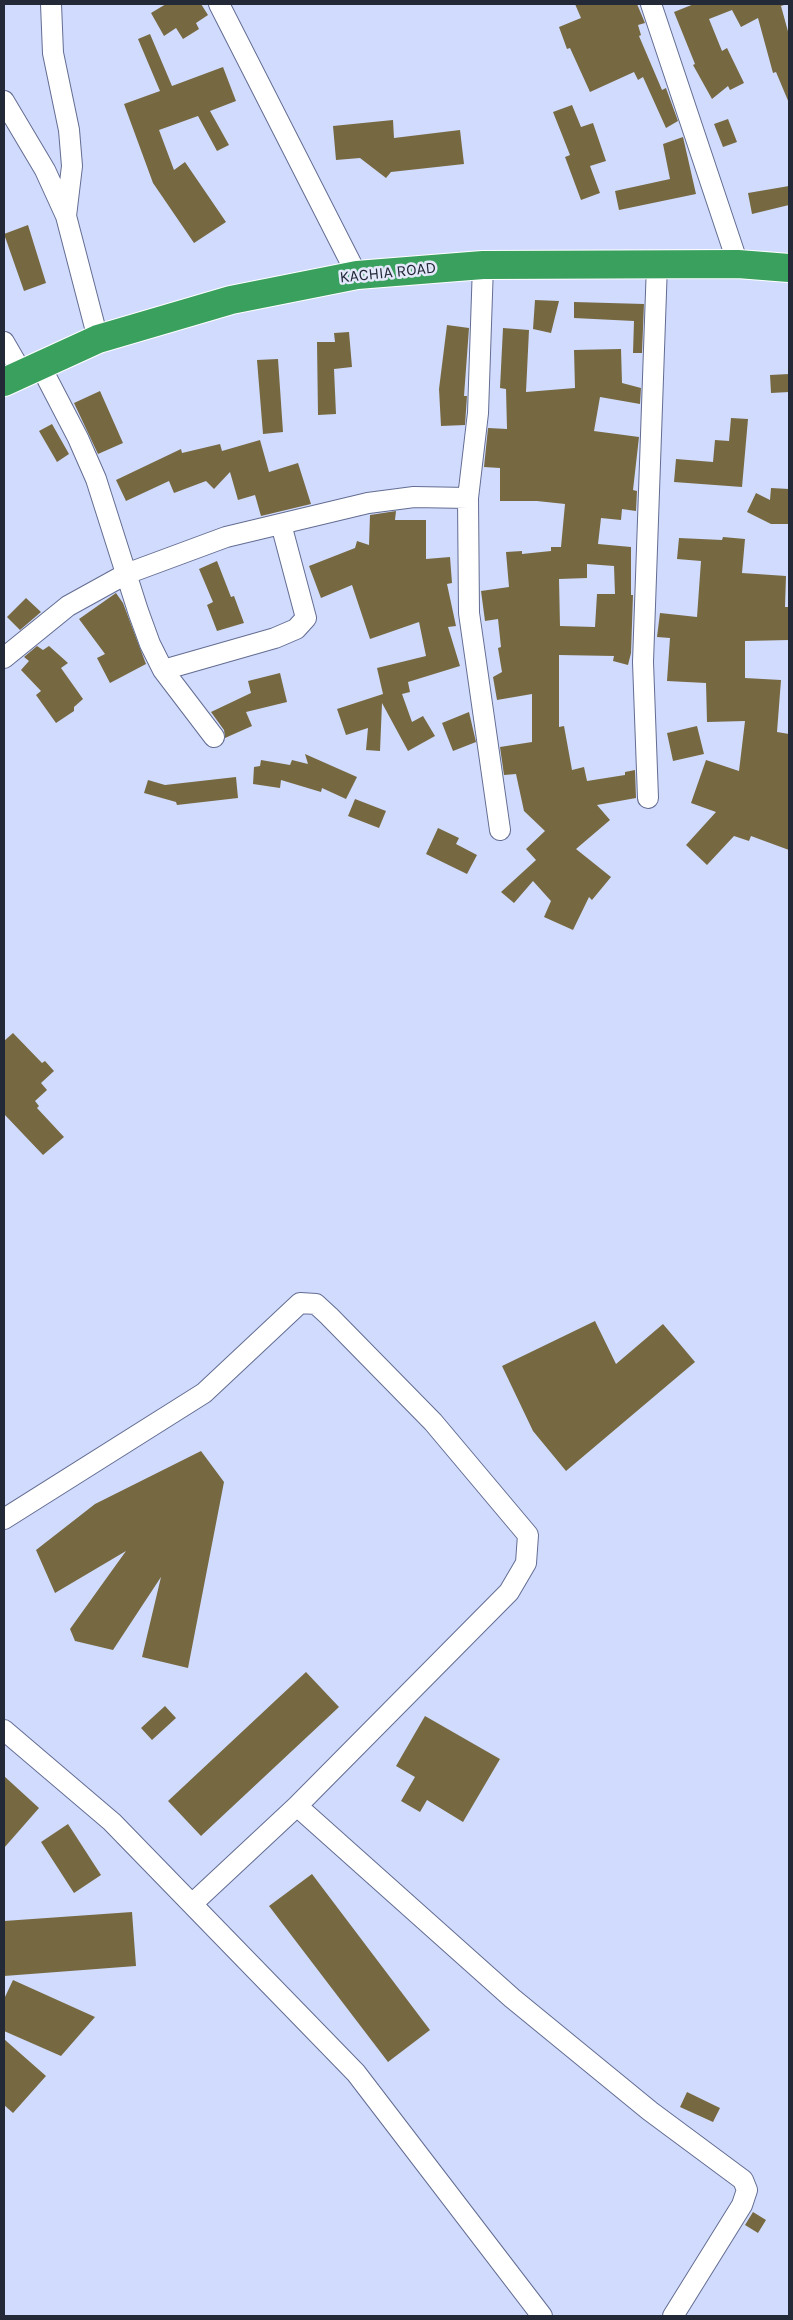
<!DOCTYPE html>
<html>
<head>
<meta charset="utf-8">
<style>
	body { margin:0 }
	#map { position:relative; width:793px; height:2320px; overflow:hidden; background:#d1dbfd; font-family:Karla,sans-serif }
	canvas { display:block }
	.frame { position:absolute; inset:0; border:5px solid #242938; pointer-events:none }
</style>
</head>
<body>
<div id="map">
<canvas width="793" height="2320"></canvas>
<div class="frame"></div>
</div>
<script>
const g = document.querySelector('canvas').getContext('2d');
g.lineJoin = 'round';
function fillPath(path, color) {
  g.fillStyle = color;
  g.fill(path, 'evenodd');
}
function stroke(path, color, width, dash) {
  g.strokeStyle = color;
  g.lineWidth = width;
  g.lineCap = dash ? 'butt' : 'round';
  g.setLineDash(dash || []);
  g.stroke(path);
}
function label(font, color, halo, rows, align = 'center') {
  g.font = font + ' Karla,sans-serif';
  g.lineWidth = 5;
  g.setLineDash([]);
  g.textBaseline = 'middle';
  g.strokeStyle = halo;
  g.fillStyle = color;
  for (const [text, x, y, turn = 0] of rows) {
    g.save();
    g.translate(x, y);
    g.rotate((+turn || 0) * Math.PI / 180);
    g.textAlign = isNaN(turn) ? turn : align;
    if (halo) g.strokeText(text, 0, 0);
    g.fillText(text, 0, 0);
    g.restore();
  }
}
fillPath(new Path2D(`
	M166,4H201L208,15L196,23L199,29L183,39L176,28L164,36L151,13Z
	M575,4H637L645,23L638,25L641,35L639,36L662,90L666,88L667,91L678,121L666,128L643,77L638,80L634,72L590,92L570,48L567,49L559,27L581,18Z
	M694,4H787L781,6L789,35V103L776,72L773,73L758,18L741,27L732,10L709,19L722,51L727,48L744,83L730,90L728,86L712,99L693,65L695,64L674,12Z
	M150,34L172,86L223,67L236,101L210,111L229,145L217,151L198,116L159,130L174,170L185,162L226,222L194,243L153,183L124,104L160,91L138,39Z
	M572,105L581,127L593,123L606,161L590,166L600,193L581,200L565,157L570,155L553,112Z
	M728,119L737,142L723,147L714,124Z
	M393,120L394,138L460,130L464,164L391,172L386,178L360,158L336,160L333,126Z
	M683,137L696,194L619,210L615,191L670,179L663,144Z
	M789,186V205L752,214L748,193Z
	M28,225L46,283L24,291L4,234Z
	M535,300L559,301L551,333L533,329Z
	M574,302L644,304L642,353H633L634,321L574,318Z
	M447,325L469,328L464,396H467L465,425L441,426L439,389Z
	M503,328L529,330L526,392L575,388L574,350L621,349L622,383L641,388L640,404L600,397L594,431L639,437L633,490L637,491L636,511L622,509L621,520L601,518L598,544L631,547V595H633L631,653L628,665L613,661L614,656L559,655V727L564,726L572,770L584,767L587,781L625,775V772L635,770L636,798L597,805L610,820L576,849L611,877L592,900L589,897L573,930L544,917L551,901L533,881L514,903L501,892L536,860L526,849L545,831L524,811L516,774L504,775L500,747L532,742V694L497,700L493,677L502,672L498,648L501,647L498,619L485,621L481,591L509,587L506,552L522,551V554L551,551V547H561L565,504L537,501H500V468L484,467L488,428L507,429L506,389L500,388ZM587,564L614,566L615,594H597L595,627L560,626L559,579L587,578Z
	M349,332L352,367L334,369L336,414L318,415L317,342H335L334,333Z
	M278,359L283,432L263,434L257,360Z
	M789,374V392L771,393L770,375Z
	M100,391L123,443L98,454L74,403Z
	M731,418L748,419L742,487L674,482L676,459L713,462L715,440L729,441Z
	M52,424L69,454L57,462L39,431Z
	M260,440L269,472L298,463L311,504L261,516L255,495L238,500L230,472L214,489L206,481L174,493L169,481L126,501L116,480L181,449L182,453L220,444L222,451Z
	M771,488L789,489V524H771L747,512L756,493L770,500Z
	M396,511L395,520H426V559L450,557L452,583L447,584L456,626L448,627L460,666L408,682L410,692L402,694L412,722L423,716L435,736L408,751L382,703L380,751L366,750L368,728L346,735L337,709L383,694L377,668L426,656L419,622L370,639L352,585L321,598L309,566L355,548L357,541L369,545L370,515Z
	M723,537L745,539L742,573L786,576L785,607H789V640L745,641V678L781,680L777,732L789,734V850L751,836L749,841L734,836L707,865L686,845L716,812L691,803L706,760L739,771L745,721L707,722L706,683L667,681L670,638L657,637L660,613L697,617L701,561L677,559L679,538L722,540Z
	M217,561L231,597L234,596L244,623L217,631L207,605L213,602L199,569Z
	M116,593L123,603L146,664L110,683L97,658L105,654L79,619Z
	M26,598L41,612L20,630L7,617Z
	M37,646L43,650L49,646L68,663L61,668L83,699L74,707V711L56,723L36,695L41,691L21,670L29,661L24,657Z
	M280,673L287,702L246,712L252,726L225,738L224,730L211,712L251,693L248,681Z
	M469,712L476,742L453,751L442,723Z
	M697,726L704,754L673,761L667,733Z
	M305,754L357,777L346,799L322,788L321,792L281,780L280,788L253,784L254,767L260,766L261,760L290,765L292,760L308,764Z
	M236,777L238,798L177,805L176,802L144,793L148,780L165,785Z
	M355,799L386,811L379,828L348,816Z
	M438,828L459,838L456,844L477,855L467,874L426,854Z
	M13,1033L42,1063L45,1061L54,1071L41,1083L47,1090L35,1101L39,1106L37,1108L64,1137L43,1155L4,1114V1041Z
	M595,1321L616,1364L663,1324L695,1362L566,1471L533,1431L502,1366Z
	M201,1451L224,1482L188,1668L142,1657L161,1577L113,1650L75,1641L70,1629L126,1551L55,1593L36,1550L95,1504Z
	M306,1672L339,1707L201,1836L168,1801Z
	M165,1706L176,1718L152,1740L141,1728Z
	M425,1716L500,1759L463,1822L427,1800L420,1812L401,1801L415,1777L396,1766Z
	M4,1776L39,1808L4,1848Z
	M68,1824L101,1875L74,1893L41,1842Z
	M312,1874L430,2030L388,2062L269,1906Z
	M132,1912L136,1966L4,1976V1921Z
	M13,1980L95,2017L61,2056L4,2031V1999Z
	M4,2039L46,2076L13,2113L4,2105Z
	M687,2092L720,2108L713,2122L680,2107Z
	M753,2212L766,2220L758,2233L745,2225Z`), '#766941');
const street = new Path2D(`
	M51,4L53,53L69,130L72,166L66,216
	M219,4L357,275
	M651,4L738,264
	M4,101L45,170L66,216L98,339
	M483,265L478,413L468,498L469,613L500,830
	M4,342L22,373
	M40,365L78,438L96,479L138,611L150,644L163,670L214,737
	M4,658L68,606L126,574L226,537L368,503L414,497L468,498
	M163,670L275,638L296,629L306,618L281,524
	M648,798L643,662L657,264
	M4,1519L204,1393L300,1303L316,1304L329,1316L433,1422L528,1535L526,1563L509,1592L297,1806L192,1904
	M4,1730L112,1822L356,2073L542,2316
	M297,1806L512,1998L650,2111L743,2180L747,2190L742,2205L673,2316`);
const highway = new Path2D(`
	M4,382L98,339L231,300L357,275L483,265L738,264L789,268`);
stroke(street, '#636d92', 22);
stroke(highway, '#fff', 30);
stroke(street, '#fff', 20);
stroke(highway, '#3aa05e', 28);
label('16px', '#242938', '#e3e9fa', [
	["KACHIA ROAD",388,273,-6]
]);
</script>
</body>
</html>
